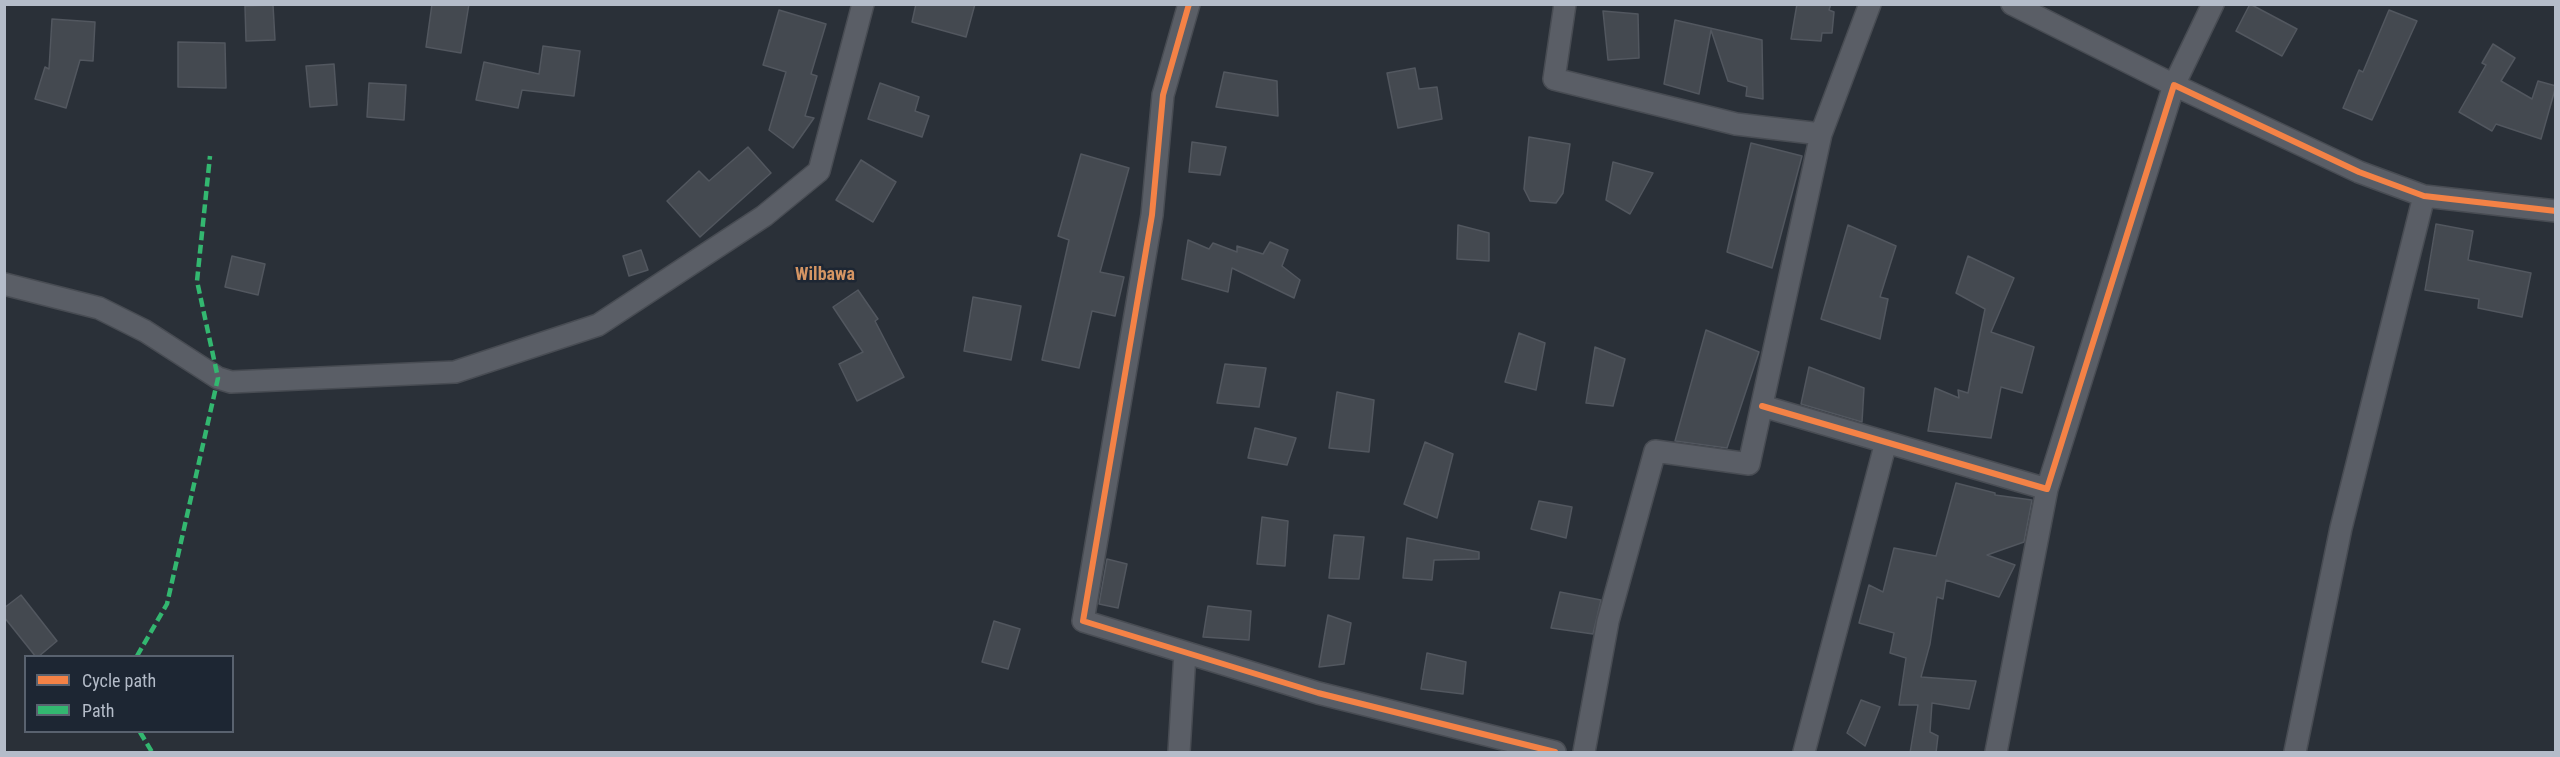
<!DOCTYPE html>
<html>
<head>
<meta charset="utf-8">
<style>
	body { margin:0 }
	#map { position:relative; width:2560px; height:757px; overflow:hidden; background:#2a3038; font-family:"Roboto Condensed",sans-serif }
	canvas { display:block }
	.frame { position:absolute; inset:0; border:6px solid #b4bcc9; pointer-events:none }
	.legend { position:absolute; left:24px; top:655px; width:210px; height:78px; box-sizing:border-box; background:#1d2633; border:2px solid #59626f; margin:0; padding:8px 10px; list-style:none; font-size:18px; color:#b4bcc9 }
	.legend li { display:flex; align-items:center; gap:12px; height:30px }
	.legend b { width:30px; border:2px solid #59626f }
</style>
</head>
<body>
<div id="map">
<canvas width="2560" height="757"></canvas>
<div class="frame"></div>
<ul class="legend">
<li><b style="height:8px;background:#f48246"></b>Cycle path</li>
<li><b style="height:8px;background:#33b770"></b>Path</li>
</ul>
</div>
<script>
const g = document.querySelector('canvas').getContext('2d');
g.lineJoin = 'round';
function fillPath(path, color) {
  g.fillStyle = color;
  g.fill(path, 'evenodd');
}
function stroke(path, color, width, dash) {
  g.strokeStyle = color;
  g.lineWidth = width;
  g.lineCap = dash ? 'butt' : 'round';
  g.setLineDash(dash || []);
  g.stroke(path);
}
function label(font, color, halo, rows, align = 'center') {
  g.font = font + ' "Roboto Condensed",sans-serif';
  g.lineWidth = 5;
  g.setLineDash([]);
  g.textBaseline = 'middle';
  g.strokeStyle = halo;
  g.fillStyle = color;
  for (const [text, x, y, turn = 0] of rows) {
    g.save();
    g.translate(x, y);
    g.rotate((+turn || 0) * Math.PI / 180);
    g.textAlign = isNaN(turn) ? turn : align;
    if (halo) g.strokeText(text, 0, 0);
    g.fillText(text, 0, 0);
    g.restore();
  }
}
const building = new Path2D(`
	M432,4H469L461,53L426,47Z
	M916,4H975L966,37L912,22Z
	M1797,4H1831L1829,10L1834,12L1832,33H1822L1821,41L1791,39Z
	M2250,4L2297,29L2282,56L2236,31Z
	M273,5L275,40L246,41L245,6Z
	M779,10L826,24L811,74L817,76L805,116L814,118L793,148L769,130L786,72L763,65Z
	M2389,10L2417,21L2372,120L2343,108L2359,70L2363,72Z
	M1603,11L1638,14L1639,58L1608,60Z
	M52,19L95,22L93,61L80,60L66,108L35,99L45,67L49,69Z
	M1675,20L1762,40L1763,99L1746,96L1747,87L1728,81L1711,30L1699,94L1664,84Z
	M178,42L225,43L226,88L178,87Z
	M2493,44L2515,58L2501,81L2532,99L2538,81L2556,86L2541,139L2496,124L2492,131L2459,112L2486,65L2482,63Z
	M543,46L580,51L574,96L522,90L518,108L476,100L484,62L539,74Z
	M334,64L337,105L310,107L306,66Z
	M1415,68L1419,89L1437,87L1442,119L1398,128L1387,73Z
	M1224,72L1277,81L1278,116L1216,107Z
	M369,83L406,85L404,120L367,117Z
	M880,83L919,97L915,111L929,116L922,137L868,119Z
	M1529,137L1570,144L1563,193L1556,203L1530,201L1524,189Z
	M1192,142L1226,147L1220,175L1189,172Z
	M1751,143L1802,156L1772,268L1727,252Z
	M748,147L771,173L700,237L667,201L699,171L709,181Z
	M1081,154L1129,168L1100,272L1124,277L1115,316L1092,311L1079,368L1042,360L1069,240L1058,236Z
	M861,160L896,182L873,222L836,200Z
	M1613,162L1653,173L1630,214L1606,200Z
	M2436,224L2473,231L2468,260L2531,273L2522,317L2478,308L2479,299L2425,290Z
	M1458,225L1489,233V261L1457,259Z
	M1848,225L1896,246L1880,297L1888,299L1880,339L1821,319Z
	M1188,240L1209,249L1213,243L1237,252V246L1263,254L1270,242L1288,250L1282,266L1300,280L1294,298L1232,268L1228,292L1182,279Z
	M641,250L648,270L629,276L623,256Z
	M232,256L265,264L258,295L225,287Z
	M1968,256L2014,278L1991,332L2034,347L2022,393L2001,387L1991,438L1928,431L1935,388L1959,398L1958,390L1968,393L1985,309L1956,293Z
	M858,290L878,319L875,321L904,377L857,401L839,364L863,352L833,307Z
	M973,297L1021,306L1011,360L964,351Z
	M1706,330L1759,352L1727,448L1675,441Z
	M1519,333L1545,343L1536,390L1505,382Z
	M1595,347L1625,359L1613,406L1586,403Z
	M1225,364L1266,368L1259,407L1217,403Z
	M1809,367L1864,388L1862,422L1801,404Z
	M1337,392L1374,400L1369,452L1329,448Z
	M1255,428L1296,438L1287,465L1248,458Z
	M1425,442L1453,454L1437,518L1404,504Z
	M1956,483L1995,493V495L2032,500L2024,542L1987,555L2015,565L1999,597L1946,580L1943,599L1937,597L1930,644L1921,677L1976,681L1969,709L1932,703L1930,732L1938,736L1936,753H1910L1918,705H1899L1906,658L1890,653L1894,633L1859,623L1869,585L1883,592L1894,548L1936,556Z
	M1539,501L1572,507L1566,538L1531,529Z
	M1262,517L1288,521L1285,566L1257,564Z
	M1334,535L1364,537L1359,579L1329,578Z
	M1407,538L1479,552V559L1434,560L1432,580L1403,578Z
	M1107,559L1127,564L1118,608L1099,604Z
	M1560,592L1601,600L1593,634L1551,628Z
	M21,595L57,641L38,657H36L4,617V608Z
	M1208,606L1251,611L1249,640L1203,637Z
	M1328,615L1351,623L1344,664L1319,667Z
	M994,621L1020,629L1008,669L982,662Z
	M1427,653L1466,662L1463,694L1421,689Z
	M1861,700L1880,707L1865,746L1847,733Z`);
fillPath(building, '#444950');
stroke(building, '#52575f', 1.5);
const street = new Path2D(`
	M1189,4L1163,95L1152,215L1083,621L1318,693L1555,752
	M1565,4L1554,79L1736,124L1821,134L1870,4
	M2012,4L2174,85L2213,4
	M4,284L99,308L145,331L218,378L231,382L455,372L598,325L764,216L819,171L863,4
	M1762,406L2047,489L2174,85L2359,172L2424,196L2556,211
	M1179,752L1185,653
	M1584,752L1608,621L1655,451L1749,464L1821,134
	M1804,752L1886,442
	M1996,752L2047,489
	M2295,752L2341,528L2424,196`);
stroke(street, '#484c53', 24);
stroke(street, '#5a5e66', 21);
stroke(new Path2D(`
	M137,656L167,604L218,378L197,281L210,156
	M140,732L152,752`), '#33b770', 4.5, [9, 4.5]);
stroke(new Path2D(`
	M1189,4L1163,95L1152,215L1083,621L1318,693L1555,752
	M1762,406L2047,489L2174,85L2359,172L2424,196L2556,211`), '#f48246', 6);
label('bold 18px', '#d59563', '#1d2633', [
	["Wilbawa",825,275]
]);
</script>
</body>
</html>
